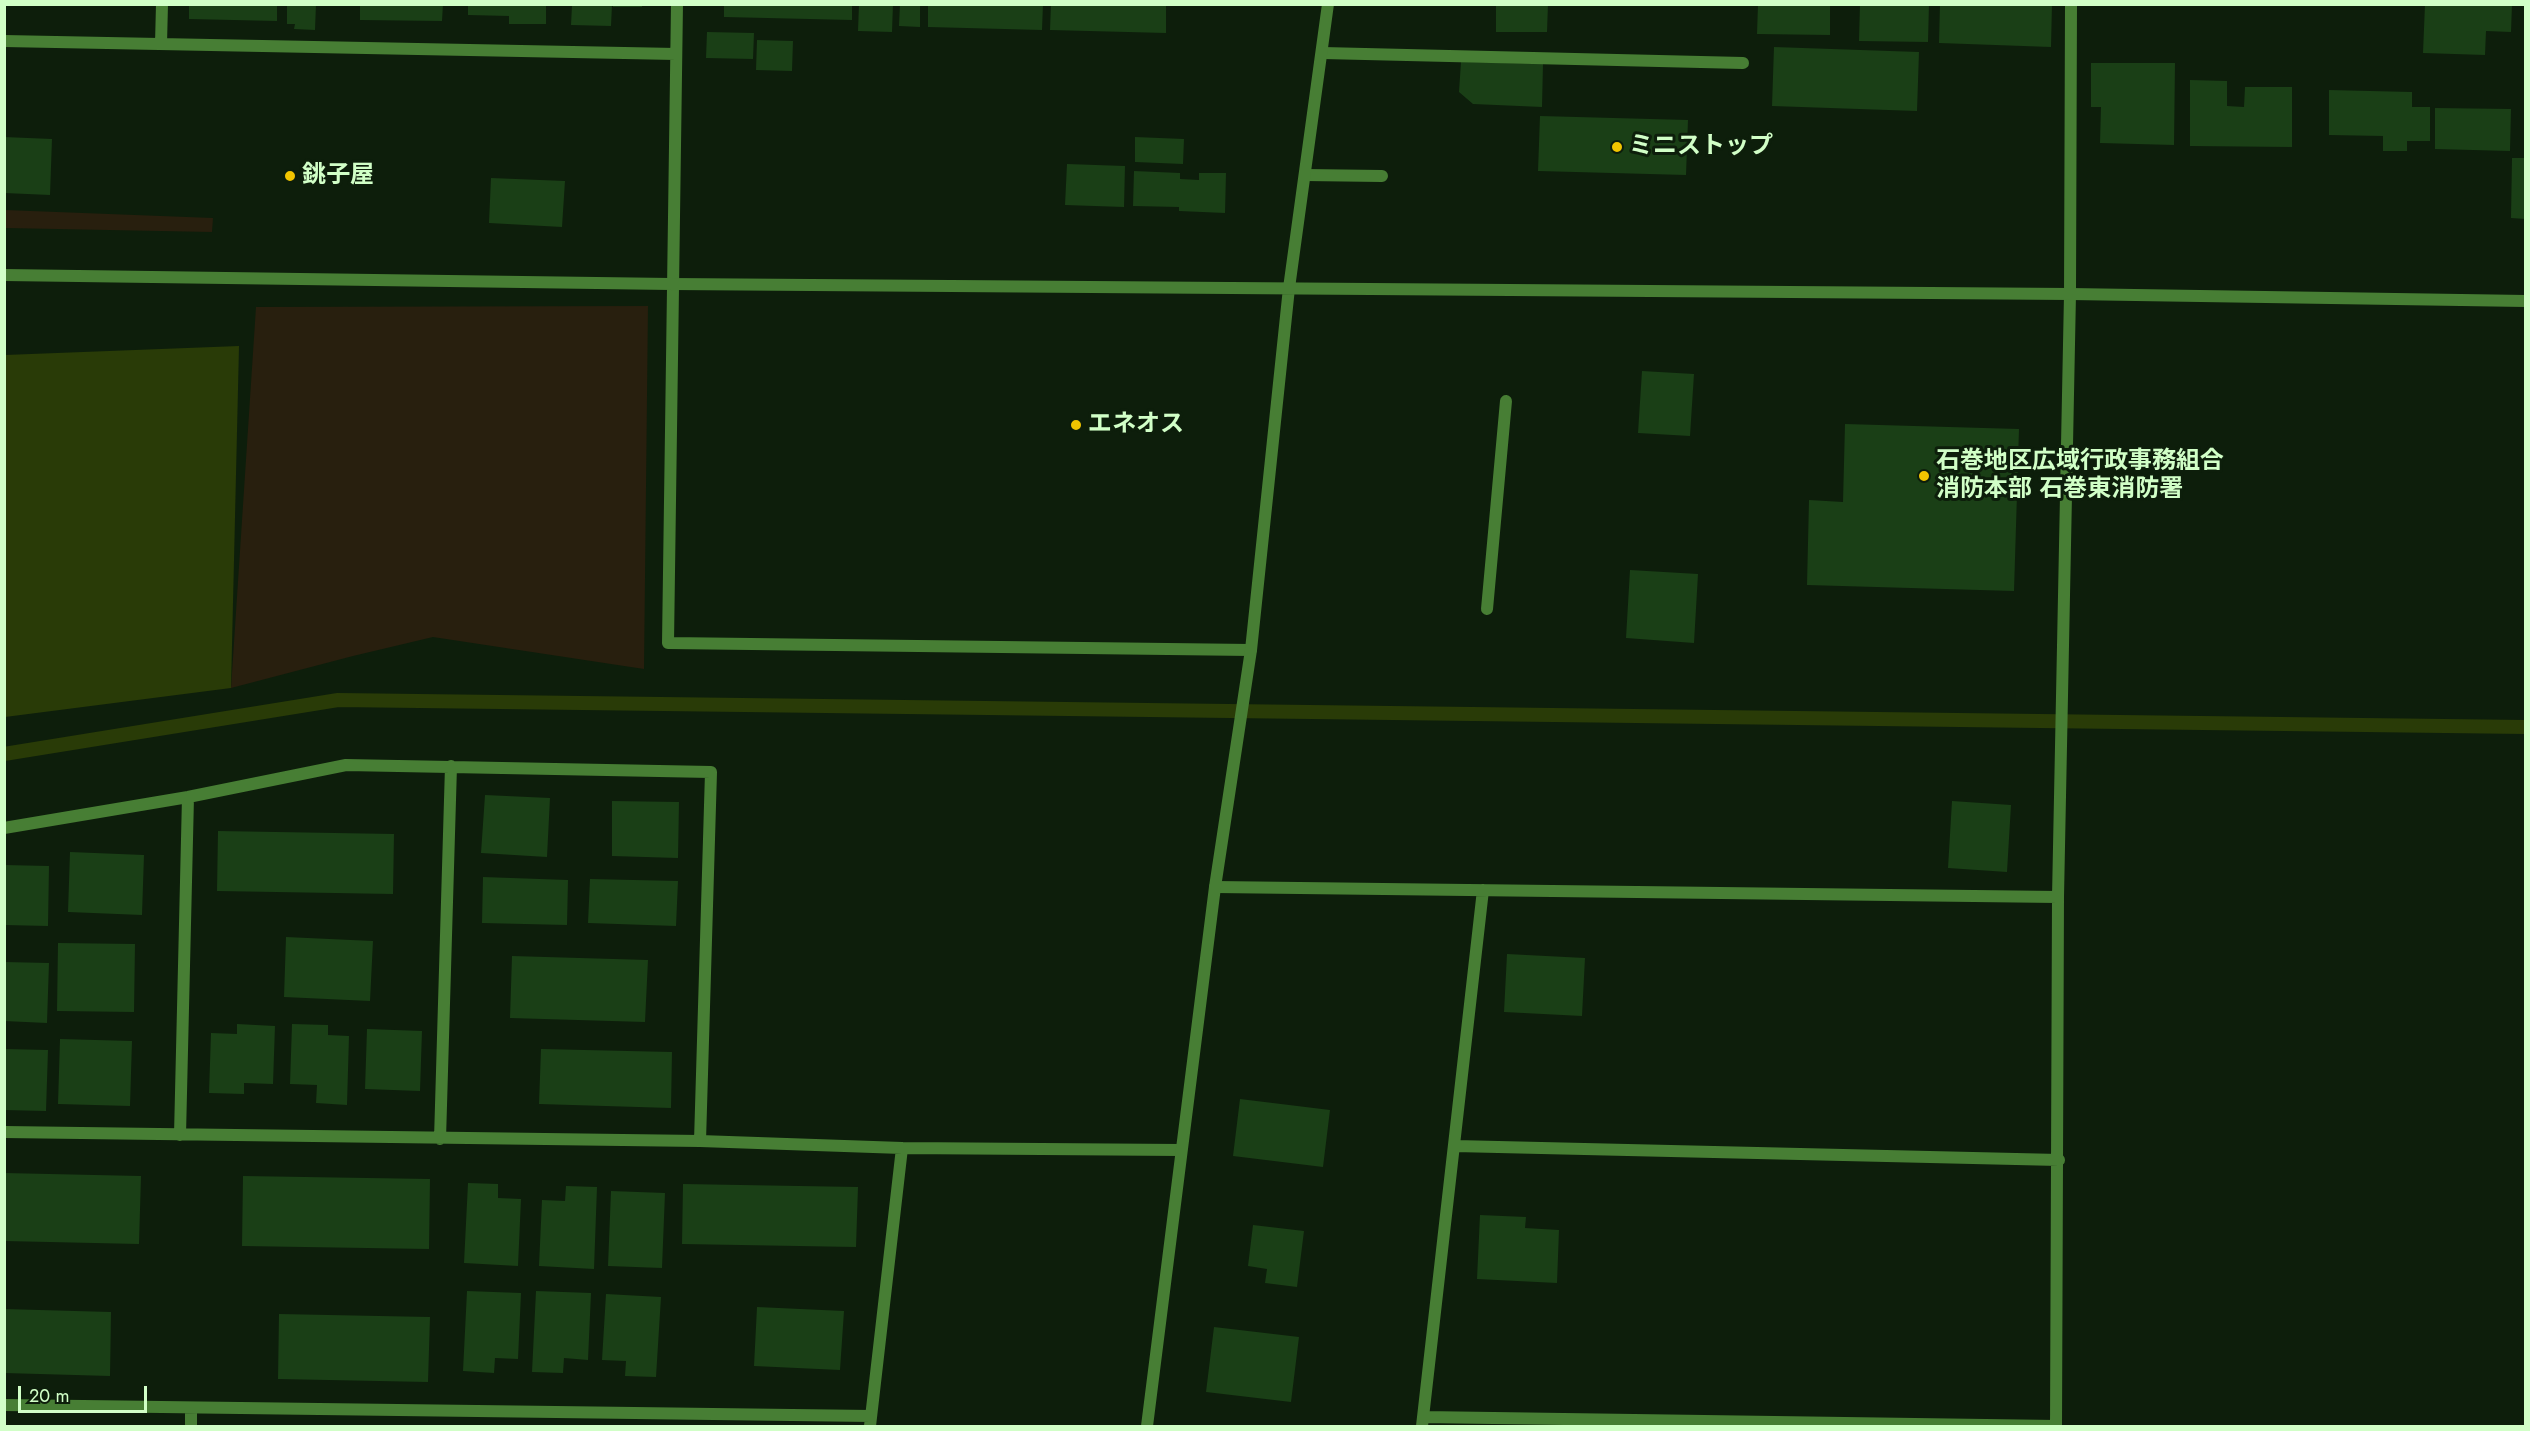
<!DOCTYPE html>
<html>
<head>
<meta charset="utf-8">
<style>
	body { margin:0 }
	#map { position:relative; width:2530px; height:1431px; overflow:hidden; background:#0d1e0b; font-family:Jost,sans-serif }
	canvas { display:block }
	.frame { position:absolute; inset:0; border:6px solid #d1ffc7; pointer-events:none }
	.scale { position:absolute; left:18px; top:1386px; width:129px; height:27px; box-sizing:border-box; border:3px solid #d1ffc7; border-top:0; padding-left:8px; font-size:18px; line-height:21px; white-space:nowrap; color:#d1ffc7; -webkit-text-stroke:4px #0d1e0b; paint-order:stroke }
</style>
</head>
<body>
<div id="map">
<canvas width="2530" height="1431"></canvas>
<div class="frame"></div>
<div class="scale">20 m</div>
</div>
<script>
const g = document.querySelector('canvas').getContext('2d');
g.lineJoin = 'round';
function fillPath(path, color) {
  g.fillStyle = color;
  g.fill(path, 'evenodd');
}
function stroke(path, color, width, dash) {
  g.strokeStyle = color;
  g.lineWidth = width;
  g.lineCap = dash ? 'butt' : 'round';
  g.setLineDash(dash || []);
  g.stroke(path);
}
function label(font, color, halo, rows, align = 'center') {
  g.font = font + ' Jost,"Noto Sans JP",sans-serif';
  g.lineWidth = 6;
  g.setLineDash([]);
  g.textBaseline = 'middle';
  g.strokeStyle = halo;
  g.fillStyle = color;
  for (const [text, x, y, turn = 0] of rows) {
    g.save();
    g.translate(x, y);
    g.rotate((+turn || 0) * Math.PI / 180);
    g.textAlign = isNaN(turn) ? turn : align;
    if (halo) g.strokeText(text, 0, 0);
    g.fillText(text, 0, 0);
    g.restore();
  }
}
fillPath(new Path2D(`
	M5,210L213,218L212,232L5,228Z
	M648,306L644,669L433,637L353,656L231,688L256,307Z`), '#281f0e');
fillPath(new Path2D(`
	M239,346L231,688L5,717V355Z`), '#293b07');
stroke(new Path2D(`
	M4,754L338,700L2526,727`), '#293b07', 14);
fillPath(new Path2D(`
	M189,4H277V21L189,19Z
	M287,4H316L315,30L294,29L295,24H287Z
	M360,4H443L442,21L360,20Z
	M613,4H642V7H613Z
	M724,4H852V20L724,17Z
	M859,4H893L892,32L858,31Z
	M900,4H920V27L899,26Z
	M928,4H1043L1042,30L928,27Z
	M1051,4H1166V33L1050,30Z
	M1496,4H1548L1547,32H1496Z
	M1758,4H1830V35L1757,34Z
	M1860,4H1929L1928,42L1859,41Z
	M1940,4H2052L2051,47L1939,43Z
	M2425,4H2512L2511,32L2486,31L2485,55L2423,53Z
	M468,5H546V24H509V16L468,15Z
	M572,5H612L611,26L571,25Z
	M707,32L754,33L753,59L706,58Z
	M757,40L793,41L792,71L756,70Z
	M1774,47L1919,52L1917,111L1772,106Z
	M1461,62L1543,64L1542,107L1473,104L1459,92Z
	M2091,63H2175L2174,145L2100,143L2101,107H2091Z
	M2190,80L2227,81V106L2244,107L2245,87H2292V147L2190,146Z
	M2329,90L2412,92V107H2430V141H2407V151H2383V136L2329,135Z
	M2435,108L2511,109L2510,151L2435,149Z
	M1540,116L1688,120L1686,175L1538,171Z
	M4,137L52,139L50,195L4,193Z
	M1135,137L1184,139L1183,164L1135,162Z
	M2512,158H2526V219L2511,218Z
	M1067,164L1125,166L1124,207L1065,205Z
	M1134,171L1180,173V179L1199,180V173H1226L1225,213L1179,211V207L1133,206Z
	M491,178L565,181L562,227L489,223Z
	M1642,371L1694,374L1690,436L1638,433Z
	M1845,424L2019,429L2014,591L1807,585L1809,500L1843,502Z
	M1630,570L1698,574L1694,643L1626,638Z
	M485,795L550,798L547,857L481,853Z
	M612,801L679,802L678,858L612,856Z
	M1952,801L2011,805L2007,872L1948,868Z
	M218,831L394,834L393,894L217,891Z
	M70,852L144,855L142,915L68,912Z
	M4,865L49,866L48,926L4,925Z
	M483,877L568,880L567,925L482,923Z
	M590,879L678,881L676,926L588,923Z
	M286,937L373,941L370,1001L284,997Z
	M58,943L135,944L134,1012L57,1011Z
	M1507,954L1585,958L1582,1016L1504,1012Z
	M512,956L648,960L645,1022L510,1018Z
	M4,962L49,963L47,1023L4,1021Z
	M237,1024L275,1026L273,1084L244,1083V1094L209,1093L211,1033L237,1034Z
	M292,1024L328,1025V1035L349,1036L347,1105L316,1103L317,1085L290,1084Z
	M367,1029L422,1031L420,1091L365,1089Z
	M60,1039L132,1041L130,1106L58,1104Z
	M4,1049L48,1050L46,1111L4,1110Z
	M541,1049L672,1052L671,1108L539,1104Z
	M1240,1099L1330,1110L1323,1167L1233,1156Z
	M4,1173L141,1176L139,1244L4,1241Z
	M243,1176L430,1179L429,1249L242,1246Z
	M468,1183L498,1184V1198L521,1199L518,1266L464,1263Z
	M683,1184L858,1187L856,1247L682,1244Z
	M566,1186L597,1187L594,1269L539,1266L542,1200L565,1201Z
	M611,1191L665,1193L662,1268L608,1266Z
	M1480,1215L1526,1217L1525,1228L1559,1230L1557,1283L1477,1279Z
	M1253,1225L1304,1231L1297,1287L1265,1283L1267,1269L1248,1266Z
	M467,1291L521,1293L518,1359L495,1358L494,1373L463,1371Z
	M536,1291L591,1293L588,1360L564,1358L563,1373L532,1372Z
	M606,1294L661,1297L656,1377L625,1376L626,1361L602,1360Z
	M757,1307L844,1311L840,1370L754,1366Z
	M4,1309L111,1312L110,1376L4,1373Z
	M279,1314L430,1317L428,1382L278,1379Z
	M1214,1327L1299,1337L1291,1402L1206,1392Z`), '#1a3f16');
stroke(new Path2D(`
	M1323,53L1743,63
	M1305,175L1382,176
	M1487,609L1506,401`), '#477e34', 12);
stroke(new Path2D(`
	M677,4L668,643L1251,650
	M4,41L676,54
	M161,44L162,4
	M4,828L188,797L346,765L711,772L700,1141
	M1215,887L2058,897
	M4,1132L700,1141L902,1148L1181,1150
	M180,1135L188,797
	M440,1139L451,766
	M1455,1146L2059,1160
	M4,1405L871,1416
	M1423,1417L2056,1426
	M191,1426V1408
	M870,1426L902,1148
	M1422,1426L1483,890
	M2056,1426L2058,897L2070,294L2071,4`), '#477e34', 12);
stroke(new Path2D(`
	M4,275L671,284L2070,294L2526,301
	M1147,1426L1215,887L1251,650L1289,288L1328,4`), '#477e34', 12);
for (const [x, y, r, color] of [
	[1617,147,6,"#f2c500"],
	[290,176,6,"#f2c500"],
	[1076,425,6,"#f2c500"],
	[1924,476,6,"#f2c500"]
]) {
  const dot = new Path2D();
  dot.arc(x, y, r, 0, 2 * Math.PI);
  g.fillStyle = color;
  g.fill(dot);
  stroke(dot, '#0d1e0b', 2);
}
label('bold 24px', '#d1ffc7', '#0d1e0b', [
	["ミニストップ",1629,147],
	["銚子屋",302,176],
	["エネオス",1088,425],
	["石巻地区広域行政事務組合",1936,462],
	["消防本部 石巻東消防署",1936,490]
], 'left');
</script>
</body>
</html>
